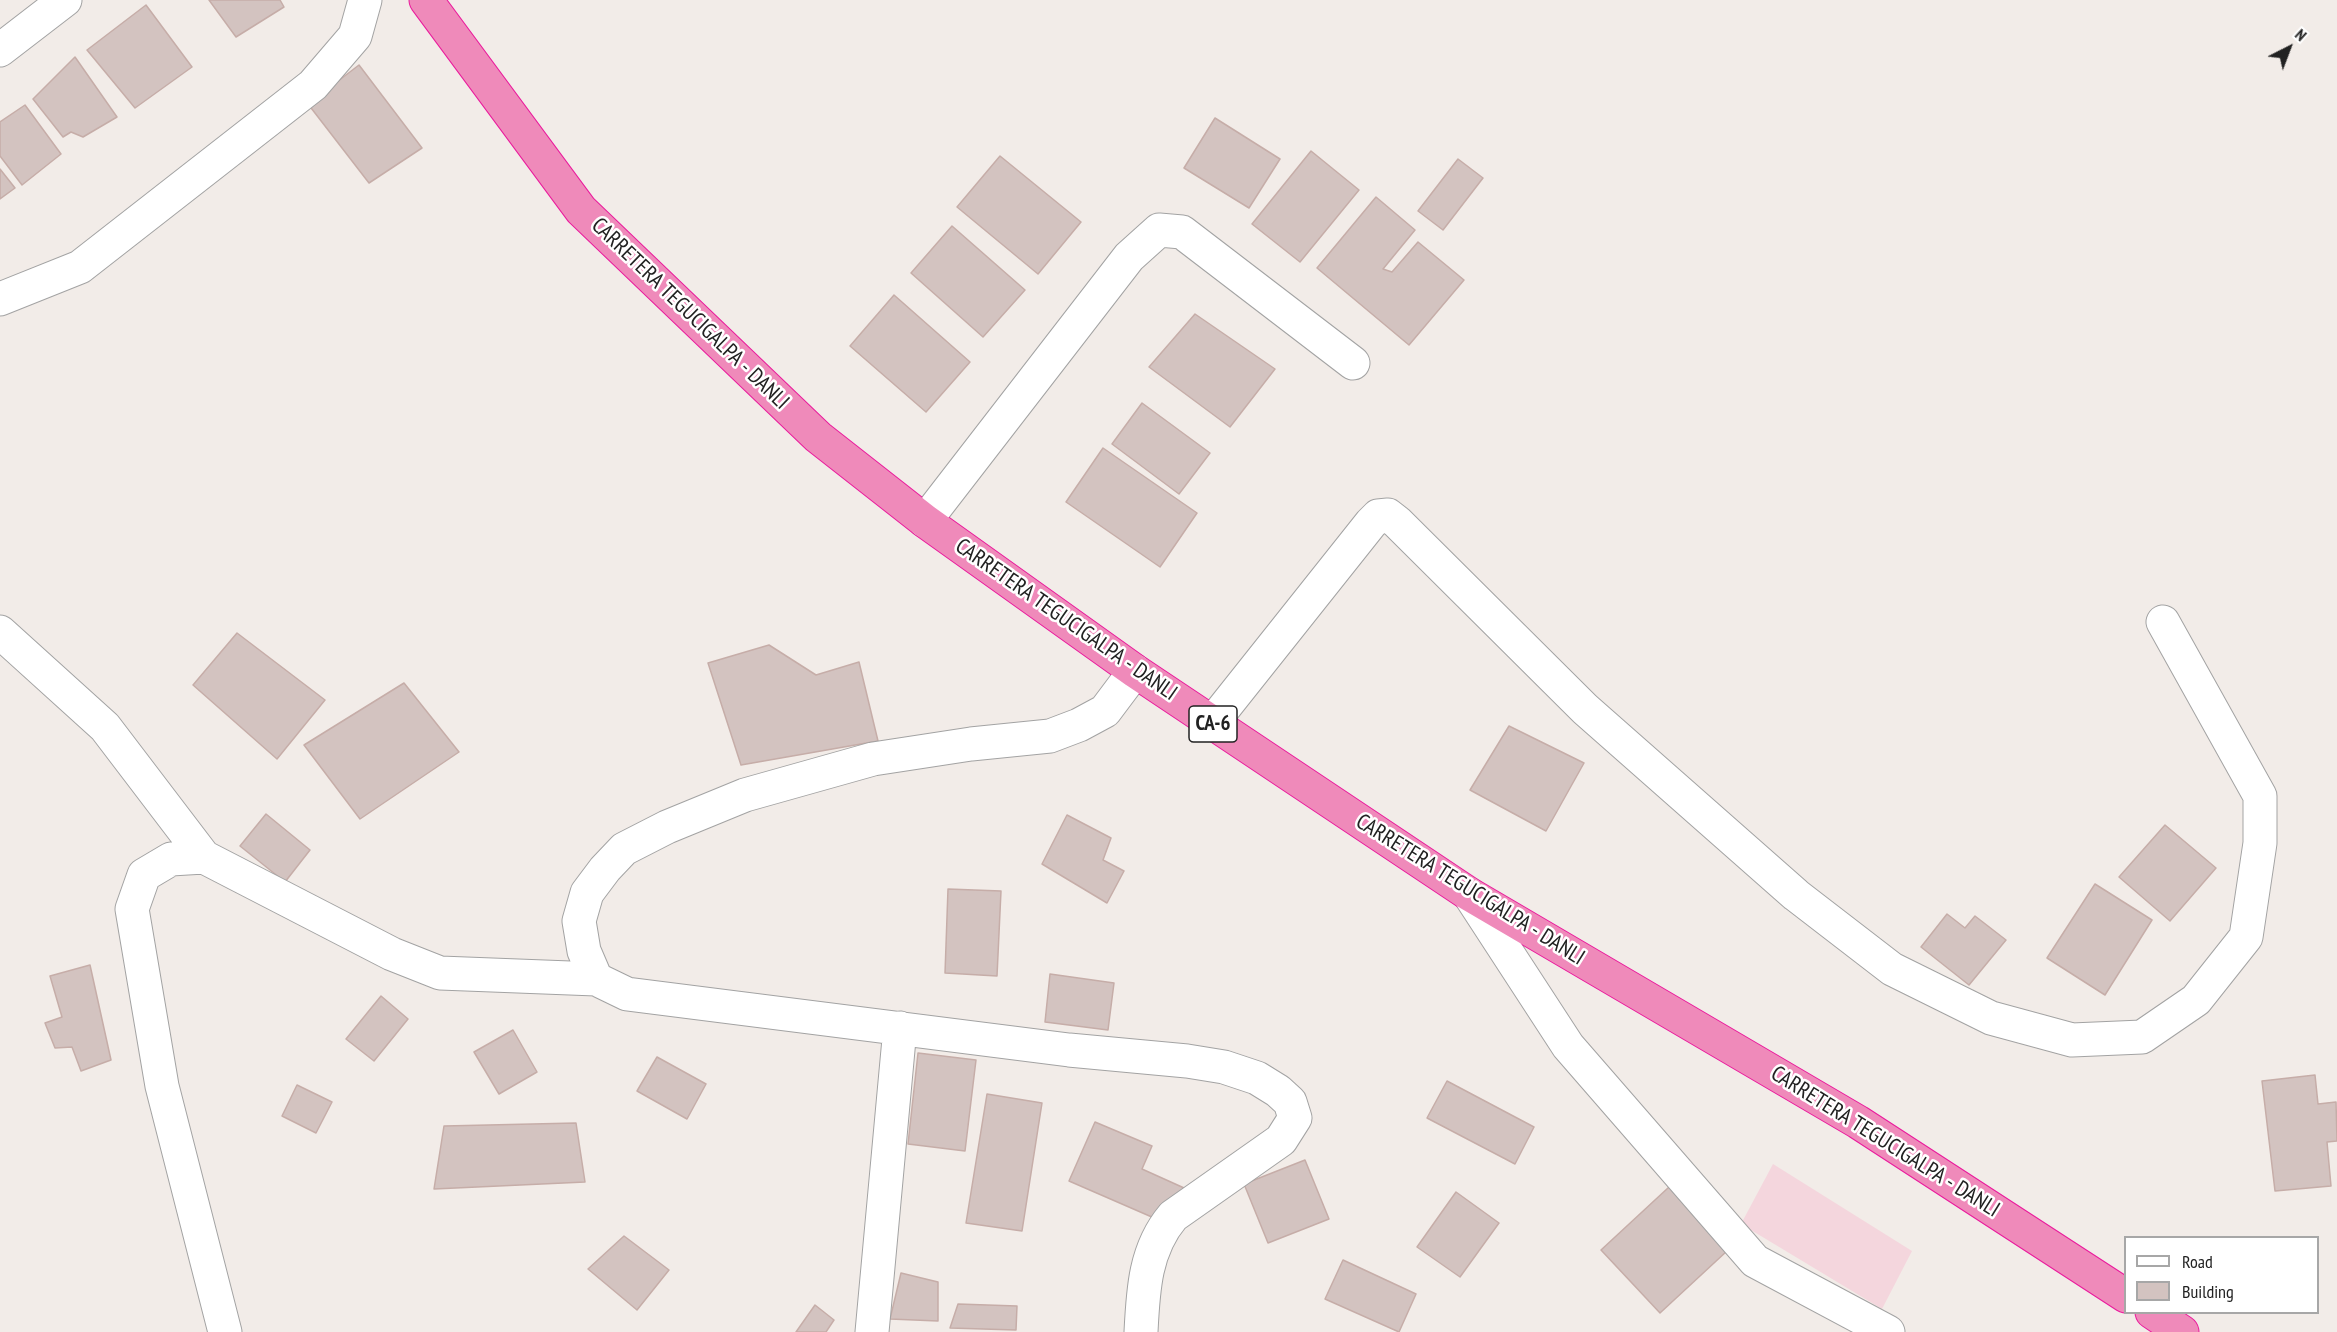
<!DOCTYPE html>
<html>
<head>
<meta charset="utf-8">
<style>
	body { margin:0 }
	#map { position:relative; width:2337px; height:1332px; overflow:hidden; background:#f2ece8; font-family:"PT Sans Narrow",sans-serif }
	canvas { display:block }
	.legend { position:absolute; left:2124px; top:1236px; width:195px; height:78px; box-sizing:border-box; background:#fff; border:2px solid #a7a7a7; margin:0; padding:8px 10px; list-style:none; font-size:18px; color:#222 }
	.legend li { display:flex; align-items:center; gap:12px; height:30px }
	.legend b { width:30px; border:2px solid #a7a7a7 }
	.north { position:absolute; left:2259px; top:18px; width:60px; height:60px; -webkit-text-stroke:4px #fff; paint-order:stroke; rotate:42deg; font-size:16px; font-weight:700; line-height:24px; text-align:center; color:#222 }
	.north::after { content:''; display:block; margin:auto; width:21px; height:27px; background:#222; clip-path:polygon(50% 0,100% 100%,50% 72%,0 100%) }
</style>
</head>
<body>
<div id="map">
<canvas width="2337" height="1332"></canvas>
<ul class="legend">
<li><b style="height:8px;background:#fff"></b>Road</li>
<li><b style="height:16px;background:#d3c3c0"></b>Building</li>
</ul>
<div class="north">N</div>
</div>
<script>
const g = document.querySelector('canvas').getContext('2d');
g.lineJoin = 'round';
function fillPath(path, color) {
  g.fillStyle = color;
  g.fill(path, 'evenodd');
}
function stroke(path, color, width, dash) {
  g.strokeStyle = color;
  g.lineWidth = width;
  g.lineCap = dash ? 'butt' : 'round';
  g.setLineDash(dash || []);
  g.stroke(path);
}
function label(font, color, halo, rows, align = 'center') {
  g.font = font + ' "PT Sans Narrow",sans-serif';
  g.lineWidth = 5;
  g.setLineDash([]);
  g.textBaseline = 'middle';
  g.strokeStyle = halo;
  g.fillStyle = color;
  for (const [text, x, y, turn = 0] of rows) {
    g.save();
    g.translate(x, y);
    g.rotate((+turn || 0) * Math.PI / 180);
    g.textAlign = isNaN(turn) ? turn : align;
    if (halo) g.strokeText(text, 0, 0);
    g.fillText(text, 0, 0);
    g.restore();
  }
}
fillPath(new Path2D(`
	M1773,1164L1912,1251L1882,1309L1741,1224Z`), '#f4d6dd');
const building = new Path2D(`
	M209,0H280L284,7L236,37Z
	M146,5L192,67L135,108L87,50Z
	M75,57L117,117L83,137L71,132L63,137L33,99Z
	M359,65L422,148L369,183L308,104Z
	M25,105L61,154L22,185L0,156V122Z
	M1215,118L1280,159L1249,208L1184,168Z
	M1311,151L1359,190L1300,262L1252,224Z
	M1000,156L1081,222L1038,274L957,207Z
	M1458,159L1483,178L1443,230L1418,211Z
	M0,169L15,188L0,199Z
	M1376,197L1415,230L1383,269L1392,272L1418,242L1464,280L1409,345L1317,268Z
	M952,226L1025,290L983,337L911,273Z
	M894,295L970,362L926,412L850,346Z
	M1195,314L1275,369L1230,427L1149,367Z
	M1142,403L1210,453L1179,494L1112,444Z
	M1103,448L1197,513L1160,567L1066,502Z
	M237,633L325,700L277,759L193,685Z
	M769,645L816,675L859,662L878,741L741,765L708,663Z
	M404,683L459,752L360,819L304,745Z
	M1509,726L1584,763L1546,831L1470,790Z
	M266,814L310,850L285,882L240,846Z
	M1067,815L1111,838L1103,860L1124,871L1107,903L1042,864Z
	M2165,825L2216,868L2170,921L2119,877Z
	M2095,884L2152,920L2105,995L2047,958Z
	M948,889L1001,891L997,976L945,973Z
	M1947,914L1965,928L1975,916L2006,940L1969,985L1921,947Z
	M90,965L111,1060L81,1071L72,1047L55,1048L45,1023L62,1017L50,976Z
	M1050,974L1114,983L1108,1030L1045,1022Z
	M381,996L408,1019L374,1061L346,1039Z
	M513,1030L537,1072L499,1094L474,1052Z
	M918,1053L976,1060L965,1151L908,1144Z
	M657,1057L706,1084L687,1119L637,1091Z
	M2315,1075L2318,1104L2336,1102L2337,1141L2327,1142L2331,1186L2275,1191L2262,1081Z
	M1447,1081L1534,1127L1515,1164L1427,1118Z
	M297,1085L332,1102L316,1133L282,1116Z
	M987,1094L1042,1103L1022,1231L966,1223Z
	M1095,1122L1152,1146L1142,1169L1193,1192L1161,1221L1069,1181Z
	M576,1123L585,1182L434,1189L444,1126Z
	M1305,1160L1329,1219L1268,1243L1244,1184Z
	M1669,1187L1727,1251L1660,1313L1601,1250Z
	M1456,1192L1499,1223L1460,1277L1417,1247Z
	M624,1236L669,1270L637,1310L588,1269Z
	M1343,1260L1416,1294L1399,1332L1325,1299Z
	M901,1273L938,1282V1321L890,1319Z
	M958,1304L1017,1306L1016,1330L950,1328Z
	M815,1305L834,1320L826,1332H796Z`);
fillPath(building, '#d3c3c0');
stroke(building, '#c6ada8', 1.5);
const street = new Path2D(`
	M0,50L65,0
	M0,299L80,267L313,85L355,36L365,0
	M925,521L1129,257L1159,230L1182,232L1353,363
	M0,632L105,727L204,857
	M1135,671L1105,711L1079,725L1050,736L971,744L873,759L745,795L667,827L624,849L605,869L587,893L579,921L584,951L596,979L627,994L1069,1050L1187,1061L1224,1067L1257,1078L1278,1091L1290,1102L1295,1118L1281,1140L1173,1216C1145,1249 1143,1290 1141,1332
	M1212,723L1371,523L1378,516L1388,515L1397,522L1585,709L1796,895L1892,969L1991,1018L2072,1040L2142,1037L2196,1000L2246,937L2260,843V796L2163,622
	M1469,894L1568,1046L1755,1261L1888,1332
	M225,1332L162,1086L132,909L144,875L171,859L204,857L392,954L440,973L596,979
	M872,1332L900,1028`);
const highway = new Path2D(`
	M426,0L581,210L818,437L925,521L1135,671L1469,894L1858,1122L2126,1296
	M2152,1312L2182,1332`);
stroke(street, '#a3a3a3', 35);
stroke(highway, '#ea1b9d', 35);
stroke(street, '#fff', 33);
stroke(highway, '#ef8aba', 33);
for (const [x, y, w] of [
	[1213,724,48]
]) {
  const box = new Path2D();
  box.roundRect(x - w / 2, y - 18, w, 36, 4.5);
  g.fillStyle = '#fff';
  g.fill(box);
  stroke(box, '#222', 1.5);
}
label('bold 21px', '#222', null, [
	["CA-6",1213,724]
]);
label('22px', '#222', '#fff', [
	["CARRETERA TEGUCIGALPA - DANLI",690,314,44],
	["CARRETERA TEGUCIGALPA - DANLI",1066,620,35],
	["CARRETERA TEGUCIGALPA - DANLI",1470,890,32],
	["CARRETERA TEGUCIGALPA - DANLI",1885,1142,32]
]);
</script>
</body>
</html>
